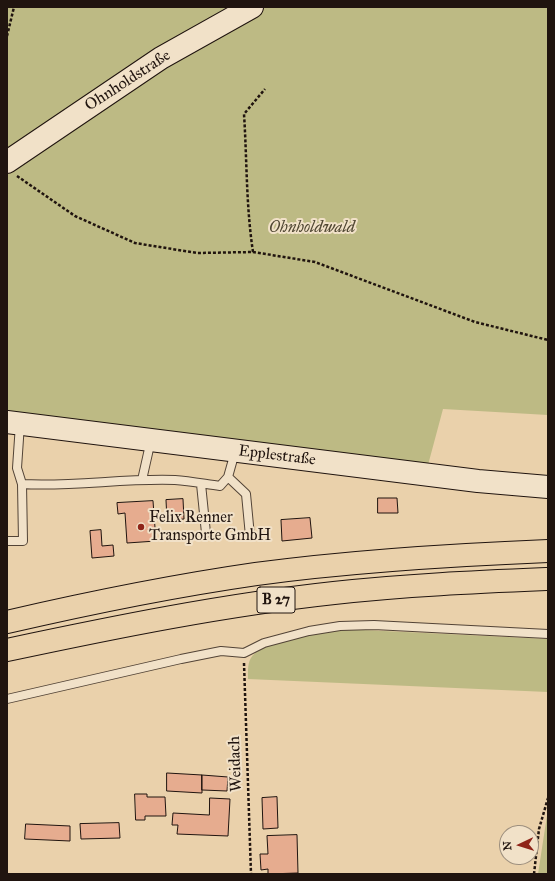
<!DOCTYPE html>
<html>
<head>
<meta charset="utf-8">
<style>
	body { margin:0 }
	#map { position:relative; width:555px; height:881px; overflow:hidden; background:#ead1ab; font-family:"IM FELL Great Primer",serif }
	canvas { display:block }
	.frame { position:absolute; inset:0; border:8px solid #20140f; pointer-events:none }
	.north { position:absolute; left:499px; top:825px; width:40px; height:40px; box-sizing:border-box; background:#f1e1c8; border:1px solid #9d8f7e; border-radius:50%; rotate:266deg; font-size:11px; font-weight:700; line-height:16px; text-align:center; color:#20140f }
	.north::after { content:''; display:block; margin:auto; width:14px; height:18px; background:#8f2418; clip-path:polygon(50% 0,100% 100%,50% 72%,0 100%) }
</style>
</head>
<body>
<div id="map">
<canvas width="555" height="881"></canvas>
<div class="frame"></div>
<div class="north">N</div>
</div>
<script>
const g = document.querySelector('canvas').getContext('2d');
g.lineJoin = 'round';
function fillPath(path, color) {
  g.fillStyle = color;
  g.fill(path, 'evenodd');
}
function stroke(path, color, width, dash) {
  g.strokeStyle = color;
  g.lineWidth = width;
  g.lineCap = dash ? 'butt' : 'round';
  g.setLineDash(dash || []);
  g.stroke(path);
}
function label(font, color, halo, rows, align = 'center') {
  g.font = font + ' "IM FELL Great Primer",serif';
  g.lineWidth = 4;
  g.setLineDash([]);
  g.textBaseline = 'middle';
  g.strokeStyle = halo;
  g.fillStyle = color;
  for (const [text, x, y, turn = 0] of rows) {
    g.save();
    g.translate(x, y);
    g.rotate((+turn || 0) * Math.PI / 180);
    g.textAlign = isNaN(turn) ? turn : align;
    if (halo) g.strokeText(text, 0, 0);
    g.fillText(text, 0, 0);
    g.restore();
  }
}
fillPath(new Path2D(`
	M7,7H548V415L443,409L428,465L7,413Z
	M343,629L548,639V692L248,679C248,671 247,662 253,655C266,641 323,632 343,629Z
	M548,809V874H538Z`), '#bdba84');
const building = new Path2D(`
	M378,498H397L398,513H378Z
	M183,499L184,519L167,520L166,500Z
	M153,501L156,541L127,543L125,513L118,514L117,503Z
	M310,518L312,538L282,541L281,520Z
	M101,530L102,546L113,545L114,556L92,558L90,531Z
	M167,773L202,775V793L167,791Z
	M202,775L228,777L227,791L202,790Z
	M135,794H147V797H165L166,816H145V820H136Z
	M277,797L278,828L263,829L262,798Z
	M210,798L230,799L228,836L177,834L178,825H172L173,813L209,815Z
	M119,823L120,838L81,839L80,824Z
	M26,824L70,826V841L25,839Z
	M297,835L298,873L268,874V869L261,870L260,854H268L267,836Z`);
fillPath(building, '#e6ac8f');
stroke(building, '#20140f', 1);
const lane = new Path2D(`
	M228,477L246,494L250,536
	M142,480L151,440
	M22,484C73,487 124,478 175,480C190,481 205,484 220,486L228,477L235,452
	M201,484L206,533
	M7,541H23L22,484L17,468L20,424
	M7,699L181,659L221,651L244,653L264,643L309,631L340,626L374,625L548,634`);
const secondary = new Path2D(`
	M7,162L161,58L252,7
	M7,422L478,481L548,487`);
const highway = new Path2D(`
	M7,622C89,603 173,586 256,574C353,561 450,555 548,551
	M7,650C115,627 224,605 334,593C405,585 477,582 548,579`);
stroke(lane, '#524336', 10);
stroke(secondary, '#20140f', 24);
stroke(highway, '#20140f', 24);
stroke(new Path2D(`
	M7,36L14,7
	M17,176L75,216L135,243L197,253L253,252L315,262L475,322L548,340
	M253,252C246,206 247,160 244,114L265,89
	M244,663L251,874
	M534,874L539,829L548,798`), '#20140f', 2.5, [3, 2]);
stroke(lane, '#f1e1c8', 8);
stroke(secondary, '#f1e1c8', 22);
stroke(highway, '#ead1ab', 22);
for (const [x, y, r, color] of [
	[141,527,4,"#8f2418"]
]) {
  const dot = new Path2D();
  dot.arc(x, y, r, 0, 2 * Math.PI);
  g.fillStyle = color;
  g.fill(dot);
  stroke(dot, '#f1e1c8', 1.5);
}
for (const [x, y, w] of [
	[276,600,38]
]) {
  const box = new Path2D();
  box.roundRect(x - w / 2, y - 13, w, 26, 3);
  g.fillStyle = '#f1e1c8';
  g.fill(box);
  stroke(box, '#20140f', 1);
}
label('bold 15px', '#20140f', null, [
	["B 27",276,600]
]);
label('16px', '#20140f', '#f1e1c8', [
	["Ohnholdstraße",128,81,-33],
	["Epplestraße",277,456,7],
	["Weidach",236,764,-92]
]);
label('italic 16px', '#4f4632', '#f1e1c8', [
	["Ohnholdwald",312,228]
]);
label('16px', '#20140f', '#f1e1c8', [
	["Felix Renner",149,518],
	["Transporte GmbH",149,536]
], 'left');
</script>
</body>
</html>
